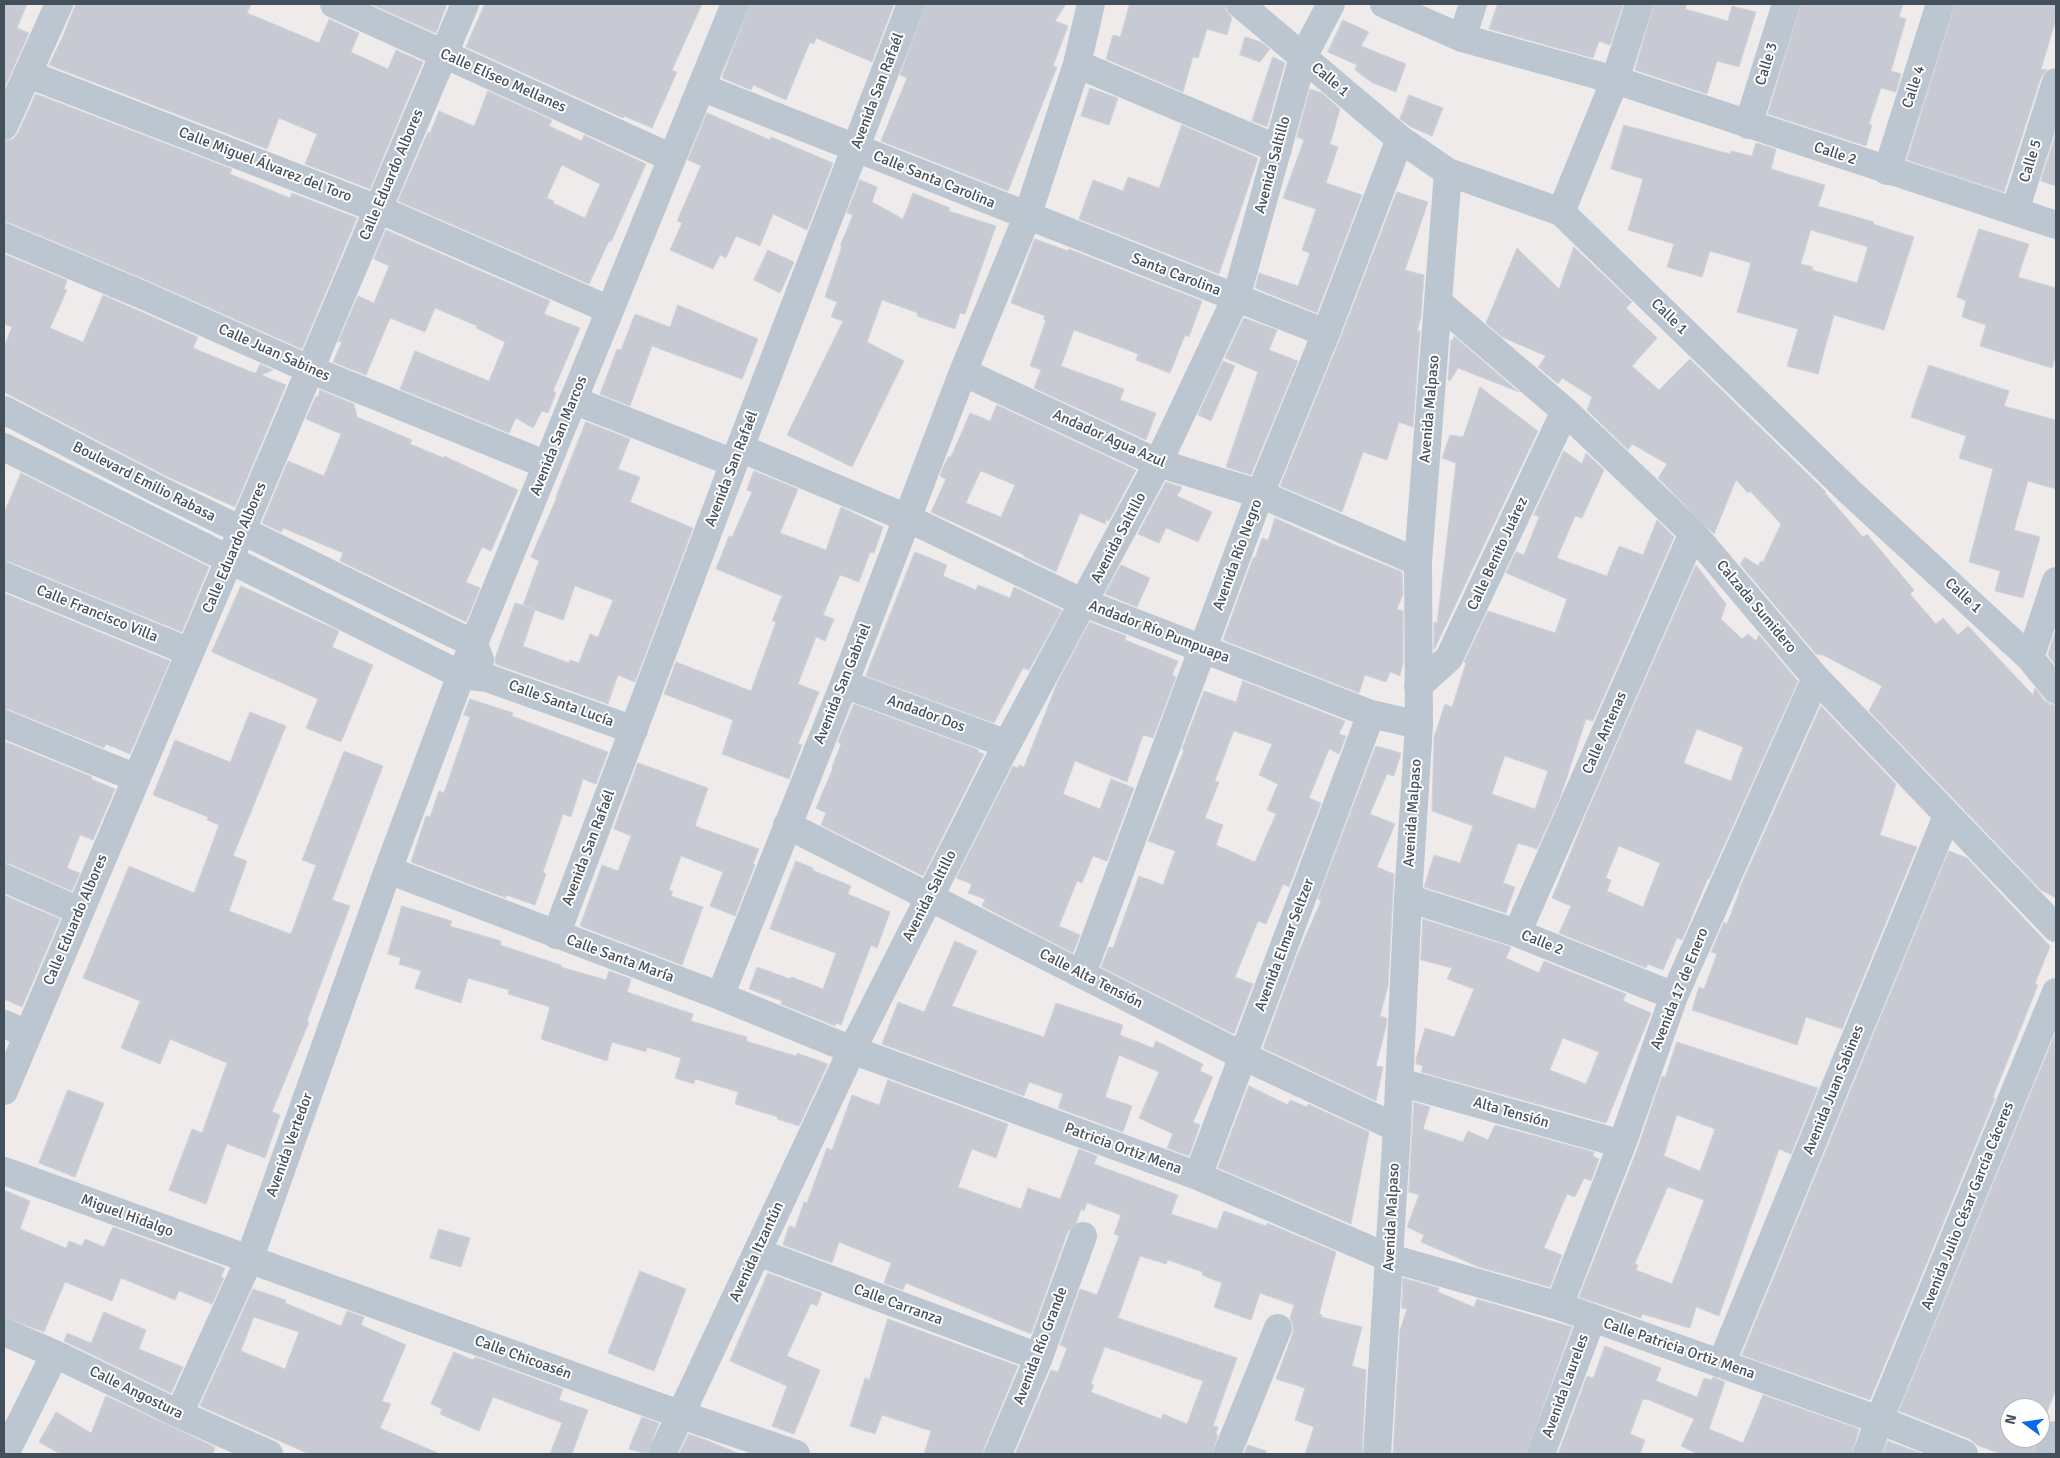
<!DOCTYPE html>
<html>
<head>
<meta charset="utf-8">
<style>
	body { margin:0 }
	#map { position:relative; width:2060px; height:1458px; overflow:hidden; background:#efebeb; font-family:Signika,sans-serif }
	canvas { display:block }
	.frame { position:absolute; inset:0; border:5px solid #434f5b; pointer-events:none }
	.north { position:absolute; left:2000px; top:1398px; width:50px; height:50px; box-sizing:border-box; background:#fff; border:1px solid #b4b9bd; border-radius:50%; rotate:284deg; font-size:14px; font-weight:700; line-height:20px; text-align:center; color:#434f5b }
	.north::after { content:''; display:block; margin:auto; width:18px; height:22px; background:#0769ee; clip-path:polygon(50% 0,100% 100%,50% 72%,0 100%) }
</style>
</head>
<body>
<div id="map">
<canvas width="2060" height="1458"></canvas>
<div class="frame"></div>
<div class="north">N</div>
</div>
<script>
const g = document.querySelector('canvas').getContext('2d');
g.lineJoin = 'round';
function fillPath(path, color) {
  g.fillStyle = color;
  g.fill(path, 'evenodd');
}
function stroke(path, color, width, dash) {
  g.strokeStyle = color;
  g.lineWidth = width;
  g.lineCap = dash ? 'butt' : 'round';
  g.setLineDash(dash || []);
  g.stroke(path);
}
function label(font, color, halo, rows, align = 'center') {
  g.font = font + ' Signika,sans-serif';
  g.lineWidth = 4;
  g.setLineDash([]);
  g.textBaseline = 'middle';
  g.strokeStyle = halo;
  g.fillStyle = color;
  for (const [text, x, y, turn = 0] of rows) {
    g.save();
    g.translate(x, y);
    g.rotate((+turn || 0) * Math.PI / 180);
    g.textAlign = isNaN(turn) ? turn : align;
    if (halo) g.strokeText(text, 0, 0);
    g.fillText(text, 0, 0);
    g.restore();
  }
}
const building = new Path2D(`
	M4,4H27L17,28L29,33L4,89Z
	M76,4H251L247,13L319,43L329,19L359,33L351,52L388,69L396,50L423,62L370,189L305,164L317,134L279,118L267,149L49,65L63,36Z
	M371,4H447L436,33Z
	M485,4H702L672,70L677,72L652,128L624,116L623,118L466,47Z
	M750,4H894L872,62L816,38L814,44L810,42L786,100L753,85L751,90L722,78Z
	M926,4H1066L1055,21L1068,26L1053,66L1057,67L1008,191L881,141L907,78L900,75Z
	M1130,4H1225L1226,10L1232,18L1227,35L1207,29L1198,58L1193,57L1183,92L1106,59L1113,35L1120,37Z
	M1498,4H1623L1610,45L1599,41L1593,58L1489,29Z
	M1654,4H1687L1685,9L1728,21L1732,6L1756,12L1739,67L1717,61L1707,94L1635,70Z
	M1801,4H1903L1899,17L1906,19L1891,71L1901,74L1896,92L1881,88L1869,124L1872,125L1866,146L1768,114Z
	M1955,4H2056V19L2041,69L2047,70L2041,77L2004,192L1907,160Z
	M1343,20L1369,32L1361,46L1406,64L1396,92L1371,82L1355,70L1357,65L1328,52Z
	M1245,37L1261,42L1270,49L1260,62L1240,55Z
	M1273,57L1285,63L1267,127L1252,121Z
	M1090,88L1118,98L1109,125L1081,116Z
	M1310,89L1322,93L1340,109L1330,144L1338,147L1326,183L1362,195L1317,313L1255,288L1259,273L1298,286L1310,253L1302,250L1316,209L1283,198L1304,140L1297,137Z
	M488,91L552,120L549,126L582,141L584,135L646,164L611,242L609,241L589,284L398,201L428,132L430,133L439,111L474,126ZM562,165L600,184L585,218L553,203L554,201L547,198Z
	M36,94L232,169L230,174L290,198L292,193L357,218L302,349L144,279L10,223L4,222V141L13,139L18,133Z
	M1409,95L1443,108L1432,136L1411,127L1400,119Z
	M707,113L770,140L771,137L833,163L807,230L773,214L760,246L736,236L726,258L720,255L713,269L670,250L682,223L677,221L701,166L688,160Z
	M1182,125L1258,158L1219,274L1079,219L1093,180L1123,191L1128,177L1159,188Z
	M1624,125L1730,154L1731,151L1752,156L1756,143L1776,149L1771,169L1825,185L1818,206L1874,222L1873,224L1914,237L1884,330L1834,315L1818,374L1787,366L1798,329L1737,312L1751,263L1710,251L1702,277L1667,267L1674,244L1628,230L1643,179L1611,169ZM1811,230L1868,247L1857,283L1812,270L1813,267L1801,264Z
	M2056,133V186L2041,181Z
	M860,180L877,187L872,202L903,219L913,193L950,208L949,211L996,226L965,314L960,313L955,329L917,316L918,313L882,300L867,342L904,361L852,467L787,435L843,321L831,317L837,302L825,297L842,246H840L853,215L847,213Z
	M1397,192L1428,202L1405,270L1424,275L1421,317L1417,331H1420L1413,427L1399,422L1387,460L1363,452L1342,512L1280,486L1340,339Z
	M1979,229L2029,244L2018,277L2056,288V354L2052,368L1980,346L1986,325L1962,317L1966,301L1957,297Z
	M386,230L550,301L544,314L580,328L553,391L556,393L548,413L542,411L533,428L516,418L509,433L400,389L415,351L489,381L505,342L476,328L477,326L435,308L425,332L390,318L366,375L333,362L342,341L338,342L358,296L374,303L389,266L374,259Z
	M1035,239L1068,251L1069,249L1202,301L1189,337L1185,335L1170,373L1136,360L1138,354L1074,330L1061,366L1124,389L1120,400L1156,413L1146,440L1034,388L1041,370L1030,366L1046,320L1043,319L1045,316L1011,303Z
	M1574,247L1632,302L1626,308L1657,338L1632,366L1659,390L1690,359L1826,492L1825,493L1863,537L1867,534L1914,590L1910,594L1936,624L1943,618L1958,635L1968,626L2033,695L2035,688L2044,700L2050,704L2056,705V898L2041,890L1869,711L1882,686L1823,655L1816,654L1740,564L1745,557L1758,566L1761,561L1763,562L1781,524L1750,491L1748,493L1736,480L1714,534L1658,478L1667,464L1632,444L1628,450L1587,410L1592,397L1562,378L1558,384L1538,367L1546,356L1502,337L1486,323L1517,248L1559,289Z
	M768,250L794,262L780,293L754,280Z
	M4,254L67,280L64,289L67,290L50,328L83,342L103,295L198,337L193,348L254,373H256L260,364L273,370L261,375L286,385L235,507L166,476L4,392V347L12,327L4,324Z
	M678,305L758,339L742,379L652,346L630,406L600,394L617,349L621,350L635,314L670,327Z
	M1244,318L1277,330L1269,350L1298,361L1251,475L1226,467L1258,372L1225,358Z
	M1454,336L1519,392L1458,368L1450,381L1448,380L1451,340H1453Z
	M1223,361L1235,366L1211,421L1198,415Z
	M1929,365L2009,391L2004,406L2056,420V489L2028,481L2014,530L2040,537L2023,598L1995,591L2000,571L1969,562L1993,469L1959,458L1966,436L1911,417Z
	M1480,387L1538,431L1434,650V622L1437,623L1456,463L1442,458L1450,435L1463,437Z
	M320,390L354,404L357,417L412,440L410,444L444,458V456L518,490L491,551L482,547L466,582L480,588L466,622L340,561L343,553L283,528L281,532L262,523L288,461L324,476L341,434L306,419L316,396L318,397Z
	M997,405L1136,470L1109,521L1106,520L1105,524L1080,513L1056,572L1023,556L1024,555L931,512L946,479L940,476L943,467L949,456L951,457L970,413L990,421ZM981,471L1015,485L1001,517L966,503Z
	M586,422L630,439L618,469L640,477L630,502L693,528L635,682L618,675L608,704L495,664V658L515,603L534,609L523,605L539,561L531,557L557,497H556ZM575,586L613,600L598,637L590,634L579,663L570,660L569,663L523,646L535,610L563,620Z
	M1564,451L1582,464L1586,453L1604,470L1582,518L1575,516L1557,558L1607,576L1619,546L1643,555L1657,520L1674,537L1593,721L1586,719L1560,798L1537,849L1518,843L1503,883L1515,887L1506,913L1424,887L1434,855L1460,863L1473,826L1432,811L1434,737L1445,704L1452,707L1466,663L1464,662L1488,611L1555,633L1567,599L1506,573L1516,552L1524,555L1539,517L1534,515ZM1505,756L1548,771L1535,809L1492,794Z
	M754,471L798,489L780,533L826,550L841,507L883,527L874,553L870,552L859,582L840,575L823,615L834,619L825,641L816,637L798,684L819,692L798,744L802,745L789,779L722,754L733,720L664,694L676,662L751,691L776,622L772,621L782,596L716,569L729,536L732,537L752,492L747,490Z
	M21,473L209,567L182,632L10,562L4,561V514Z
	M1166,482L1182,487L1177,496L1212,512L1198,542L1166,528L1159,543L1138,534Z
	M1275,518L1333,544L1402,572L1403,594L1397,609L1403,611V663L1400,676L1390,672L1386,682L1365,675L1359,693L1223,640L1253,558H1255L1262,538L1268,540Z
	M915,552L947,565L943,576L976,590L978,585L1010,598L1014,587L1062,610L1029,670L1023,668L994,723L866,676Z
	M1121,565L1150,578L1137,607L1105,594Z
	M1696,565L1726,604L1721,619L1742,639L1748,634L1756,641L1759,635L1798,681L1709,879L1708,878L1682,940L1677,938L1663,970L1648,964L1646,968L1559,933L1571,906L1552,898L1587,812ZM1697,729L1743,747L1731,781L1684,763ZM1619,846L1660,863L1643,907L1607,891L1611,880L1606,878Z
	M241,586L339,631L332,647L373,665L341,742L306,728L318,699L212,652Z
	M4,593L170,661L130,754L106,744L104,748L10,710L4,709Z
	M1090,622L1126,636L1125,640L1178,661L1172,675L1176,677L1153,738L1143,735L1127,782L1075,761L1063,794L1100,809L1111,779L1134,788L1107,861L1093,856L1082,883L1077,881L1059,926L1080,935L1073,953L982,906L985,899L968,893L972,884L956,878L1013,766L1018,768L1019,765L1024,767L1058,681Z
	M2055,633L2056,634V666L2048,655Z
	M1243,681L1345,721L1339,734L1346,736L1339,754L1329,749L1309,798L1321,803L1289,887L1283,884L1266,924L1258,921L1235,977L1253,984L1234,1034L1101,967L1109,947L1113,948L1139,876L1163,885L1175,851L1148,841L1184,750L1182,749L1204,691L1236,702ZM1234,731L1272,744L1259,775L1278,784L1267,810L1276,814L1255,862L1216,845L1223,825L1205,818L1219,782L1215,781Z
	M470,699L513,713L512,716L608,752L596,784L583,779L571,817L563,814L543,872L546,874L535,905L506,895V898L411,862L426,816L430,817L439,791L444,793L470,717L464,715Z
	M854,704L979,750L978,752L984,754L923,876L821,825L826,813L816,808L833,768L832,767L841,744L838,742Z
	M1821,706L1896,784L1880,835L1917,847L1842,1029L1806,1017L1797,1045L1692,1010L1699,987L1704,989L1717,954L1711,952L1724,922L1727,924L1740,890H1739Z
	M250,712L286,726L233,856L247,861L229,911L291,934L316,865L302,860L344,751L383,766L332,900L350,906L307,1021L309,1022L272,1112L280,1115L265,1158L227,1144L206,1204L169,1190L192,1129L202,1133L227,1063L170,1039L160,1064L121,1048L140,1001L83,978L129,866L194,893L219,825L207,820L208,817L153,795L175,740L230,762Z
	M4,741L92,777L91,779L115,789L93,840L80,835L67,868L80,873L72,891L10,864L4,863Z
	M1376,746L1401,753L1394,776L1387,774L1370,814L1395,824L1377,867L1394,874L1388,986L1380,1016L1387,1018L1386,1026L1376,1066L1383,1067L1376,1101L1263,1048L1297,956L1321,901L1318,899Z
	M638,763L708,788L695,826L759,849L753,864L755,865L735,916L710,906L723,872L681,856L669,890L673,892L671,896L703,907L682,965L580,926L602,865L618,871L631,836L614,829Z
	M1949,851L1967,858L2050,946L2035,984L2038,985L1993,1097L1995,1098L1870,1400L1742,1355Z
	M796,861L813,868L812,870L851,886L848,894L890,912L877,948L871,945L841,1025L836,1023L835,1026L781,1004L782,1001L749,989L757,967L790,979L791,977L823,989L836,953L770,929Z
	M4,895L60,919L22,1007L4,999Z
	M402,906L452,921L450,926L501,941L500,945L561,965V967L606,980L609,971L631,979L627,992L693,1014L691,1021L747,1037L746,1041L796,1056L797,1053L828,1064L799,1126L777,1119L778,1117L735,1104L738,1092L695,1079L694,1084L675,1078L681,1058L647,1047L646,1052L612,1042L607,1061L541,1039L550,1007L508,994L509,990L468,978L461,1003L415,988L421,971L399,964L401,958L388,954Z
	M1423,919L1511,947L1506,958L1539,973L1544,961L1626,994L1623,1001L1651,1013L1606,1123L1421,1072L1423,1066L1416,1064V1059L1425,1028L1454,1037L1474,989L1447,979L1452,968L1421,960ZM1563,1038L1599,1052L1586,1084L1550,1070Z
	M955,941L977,951L952,1006L1044,1037L1056,1003L1123,1025L1120,1035L1153,1048L1156,1041L1203,1064L1200,1071L1213,1077L1193,1122L1200,1125L1189,1156L1167,1148L1173,1134L1139,1118L1159,1072L1119,1055L1105,1097L1132,1106L1123,1132L1058,1108L1063,1094L1029,1082L1024,1096L882,1044L898,1002L924,1012Z
	M2056,1032V1389L2040,1430V1408H2010V1438H2038L2033,1454H2001L1977,1445L1970,1439L1899,1411Z
	M1677,1042L1818,1088L1791,1154L1779,1149L1719,1316L1696,1307L1690,1328L1642,1314L1641,1318L1579,1297L1637,1150L1662,1076L1665,1077ZM1677,1115L1715,1129L1700,1171L1664,1156ZM1668,1187L1704,1200L1672,1284L1636,1270L1638,1265L1635,1264Z
	M888,1080L1008,1124L996,1158L972,1149L958,1187L1021,1209L1028,1188L1060,1199L1079,1149L1097,1156L1094,1164L1178,1195L1171,1214L1217,1229L1224,1211L1266,1226L1267,1223L1336,1252L1319,1314L1322,1315L1321,1317L1362,1327L1352,1366L1366,1370L1362,1454H1305L1314,1427L1295,1420L1305,1388L1276,1379L1293,1333V1325L1290,1318L1294,1305L1260,1293L1251,1320L1214,1307L1222,1283L1202,1275L1203,1272L1168,1260L1166,1264L1140,1256L1118,1318L1237,1358L1213,1426L1218,1427L1216,1434L1218,1435L1212,1454H1015L1051,1370L1058,1372L1067,1348L1060,1345L1080,1289L1097,1295L1119,1236L1114,1234L1121,1215L1087,1203L1084,1211L1081,1209L1076,1223L1068,1231L1031,1334L906,1283L903,1290L884,1283L891,1263L839,1242L832,1263L783,1245L789,1226L795,1228L804,1202L807,1203L827,1148L832,1150L852,1095L879,1105ZM1105,1347L1203,1381L1187,1424L1163,1414L1161,1419L1091,1392L1094,1385L1091,1384Z
	M1249,1086L1288,1105L1290,1100L1307,1107L1308,1104L1369,1132L1351,1224L1218,1168Z
	M68,1090L104,1103L75,1177L39,1163Z
	M1414,1102L1430,1107L1423,1129L1463,1142L1468,1131L1488,1140L1495,1125L1594,1152L1593,1156L1599,1159L1591,1181L1584,1178L1575,1197L1567,1194L1544,1248L1562,1255L1550,1287L1479,1267L1421,1242L1424,1235L1407,1227L1419,1195L1409,1192Z
	M4,1190L30,1201L20,1229L66,1248L69,1241L82,1246L85,1239L104,1247L113,1227L225,1268L221,1277L224,1278L212,1304L179,1291L175,1300L121,1278L112,1301L65,1282L44,1332L4,1317Z
	M439,1229L470,1238L461,1267L430,1258Z
	M640,1271L686,1289L654,1371L608,1353Z
	M768,1273L822,1293L817,1306L811,1303L787,1356L820,1370L794,1434L772,1426L787,1386L730,1361Z
	M1403,1278L1439,1288L1438,1292L1474,1307L1477,1299L1572,1327L1526,1454H1393L1400,1330L1407,1309L1402,1308Z
	M253,1289L286,1300L285,1303L341,1326L347,1311L364,1317L361,1325L406,1345L382,1401L391,1404L380,1428L440,1454H309L200,1406ZM254,1317L299,1332L285,1369L241,1351Z
	M104,1312L146,1330L139,1349L183,1367L171,1393L64,1341L67,1333L91,1343Z
	M888,1319L1018,1366L984,1448L983,1454H924L931,1431L882,1415L875,1434L850,1426L865,1378L869,1380Z
	M1605,1346L1661,1368L1656,1381L1697,1397L1704,1378L1712,1380L1713,1377L1725,1382L1709,1429L1743,1443L1763,1395L1859,1429L1852,1454H1698L1681,1446L1694,1419L1649,1400L1643,1399L1630,1434L1645,1440L1640,1454H1558L1587,1376L1593,1378Z
	M454,1352L473,1360L475,1357L563,1389L559,1400L588,1410L572,1454H550L562,1423L493,1397L479,1431L440,1414L442,1409L431,1404Z
	M106,1396L215,1447L213,1454H60L39,1442L56,1412L91,1433Z
	M642,1417L659,1423L647,1454L629,1449Z
	M689,1434L706,1440L740,1454H679Z
	M1888,1441L1923,1454H1883Z
	M1248,1445L1266,1451L1265,1454H1244Z`);
fillPath(building, '#c7cad3');
stroke(building, '#cfd2d9', 1);
stroke(new Path2D(`
	M334,4L672,158
	M1240,4L1400,139L1448,172L1561,212L1852,494L2030,658L2056,690
	M1462,38L1473,4
	M1077,64L1278,149
	M28,74L378,209L610,310
	M701,87L1326,333
	M1748,125L1786,4
	M4,126L59,4
	M1887,171L1940,4
	M2015,211L2056,82
	M1561,212L1615,80L1639,4
	M4,237L138,293L309,369L547,465
	M1439,303L1565,411L1693,533L1816,678L2056,928
	M963,372L1158,463L1260,494L1418,562
	M573,400L734,463
	M4,410L159,490L474,644L480,660
	M4,447L461,675L487,678L634,730
	M740,448L907,518L1084,603L1371,714L1419,725
	M4,576L190,652
	M2030,658L2056,581
	M844,684L1007,744
	M1418,686L1449,658L1565,411
	M4,724L136,778
	M787,825L1243,1056L1397,1128
	M388,870L720,996L852,1050L1198,1176L1390,1258L1559,1306L1879,1420L1964,1454
	M4,878L80,911
	M1408,898L1517,933L1674,996
	M1517,933L1693,533
	M556,935L734,463L911,4
	M1082,974L1260,494L1326,333L1400,139
	M720,996L844,684L963,372L1027,217L1077,64L1091,4
	M4,1024L28,1034
	M1400,1082L1622,1144
	M4,1091L465,4
	M4,1171L679,1414L796,1454
	M1198,1176L1371,714
	M757,1252L1039,1357
	M1559,1306L1622,1144L1674,996L1816,678
	M4,1332L55,1354L179,1414L269,1454
	M1721,1364L1947,816
	M179,1414L249,1260L388,870L461,675L735,4
	M5,1454L55,1354
	M998,1454L1039,1357L1083,1236
	M1227,1454L1278,1328
	M1377,1454L1397,1128L1408,898L1419,725L1418,562L1448,172
	M1541,1454L1592,1318
	M1867,1454L1879,1420L2056,992
	M2048,1454L2056,1435`), '#bbc6d0', 28);
stroke(new Path2D(`
	M1384,4L1462,38L1615,80L2056,225
	M662,1454L852,1050L1007,744L1158,463L1236,298L1303,57L1331,4`), '#bbc6d0', 28);
label('15px', '#434f5b', '#fff', [
	["Calle 3",1767,64,-73],
	["Calle 1",1330,80,40],
	["Calle Elíseo Mellanes",503,81,24],
	["Calle 4",1914,87,-72],
	["Avenida San Rafaél",878,91,-69],
	["Calle 2",1835,154,18],
	["Calle 5",2031,161,-73],
	["Calle Miguel Álvarez del Toro",265,165,21],
	["Avenida Saltillo",1273,165,-75],
	["Calle Eduardo Albores",392,175,-67],
	["Calle Santa Carolina",934,180,22],
	["Santa Carolina",1176,275,21],
	["Calle 1",1669,317,44],
	["Calle Juan Sabines",274,353,24],
	["Avenida Malpaso",1430,409,-85],
	["Avenida San Marcos",559,436,-68],
	["Andador Agua Azul",1109,439,24],
	["Avenida San Rafaél",732,469,-69],
	["Boulevard Emilio Rabasa",144,482,27],
	["Avenida Saltillo",1119,538,-62],
	["Calle Eduardo Albores",235,548,-67],
	["Calle Benito Juárez",1498,554,-65],
	["Avenida Río Negro",1238,555,-70],
	["Calle 1",1963,596,43],
	["Calzada Sumidero",1756,607,50],
	["Calle Francisco Villa",97,614,22],
	["Andador Río Pumpuapa",1159,632,21],
	["Avenida San Gabriel",843,684,-68],
	["Calle Santa Lucía",561,704,20],
	["Andador Dos",926,714,20],
	["Calle Antenas",1605,733,-66],
	["Avenida Malpaso",1413,813,-86],
	["Avenida San Rafaél",589,848,-69],
	["Avenida Saltillo",930,896,-63],
	["Calle Eduardo Albores",76,920,-67],
	["Calle 2",1542,943,22],
	["Avenida Elmar Seltzer",1285,945,-69],
	["Calle Santa María",620,959,20],
	["Calle Alta Tensión",1091,979,27],
	["Avenida 17 de Enero",1680,989,-68],
	["Avenida Juan Sabines",1834,1090,-68],
	["Alta Tensión",1511,1113,16],
	["Avenida Vertedor",290,1145,-70],
	["Patricia Ortiz Mena",1123,1149,20],
	["Avenida Julio César García Cáceres",1968,1206,-68],
	["Miguel Hidalgo",127,1216,20],
	["Avenida Malpaso",1392,1217,-87],
	["Avenida Itzantún",757,1252,-65],
	["Calle Carranza",898,1305,20],
	["Avenida Río Grande",1041,1346,-69],
	["Calle Patricia Ortiz Mena",1679,1349,19],
	["Calle Chicoasén",523,1358,20],
	["Avenida Laureles",1566,1386,-70],
	["Calle Angostura",136,1393,26]
]);
</script>
</body>
</html>
